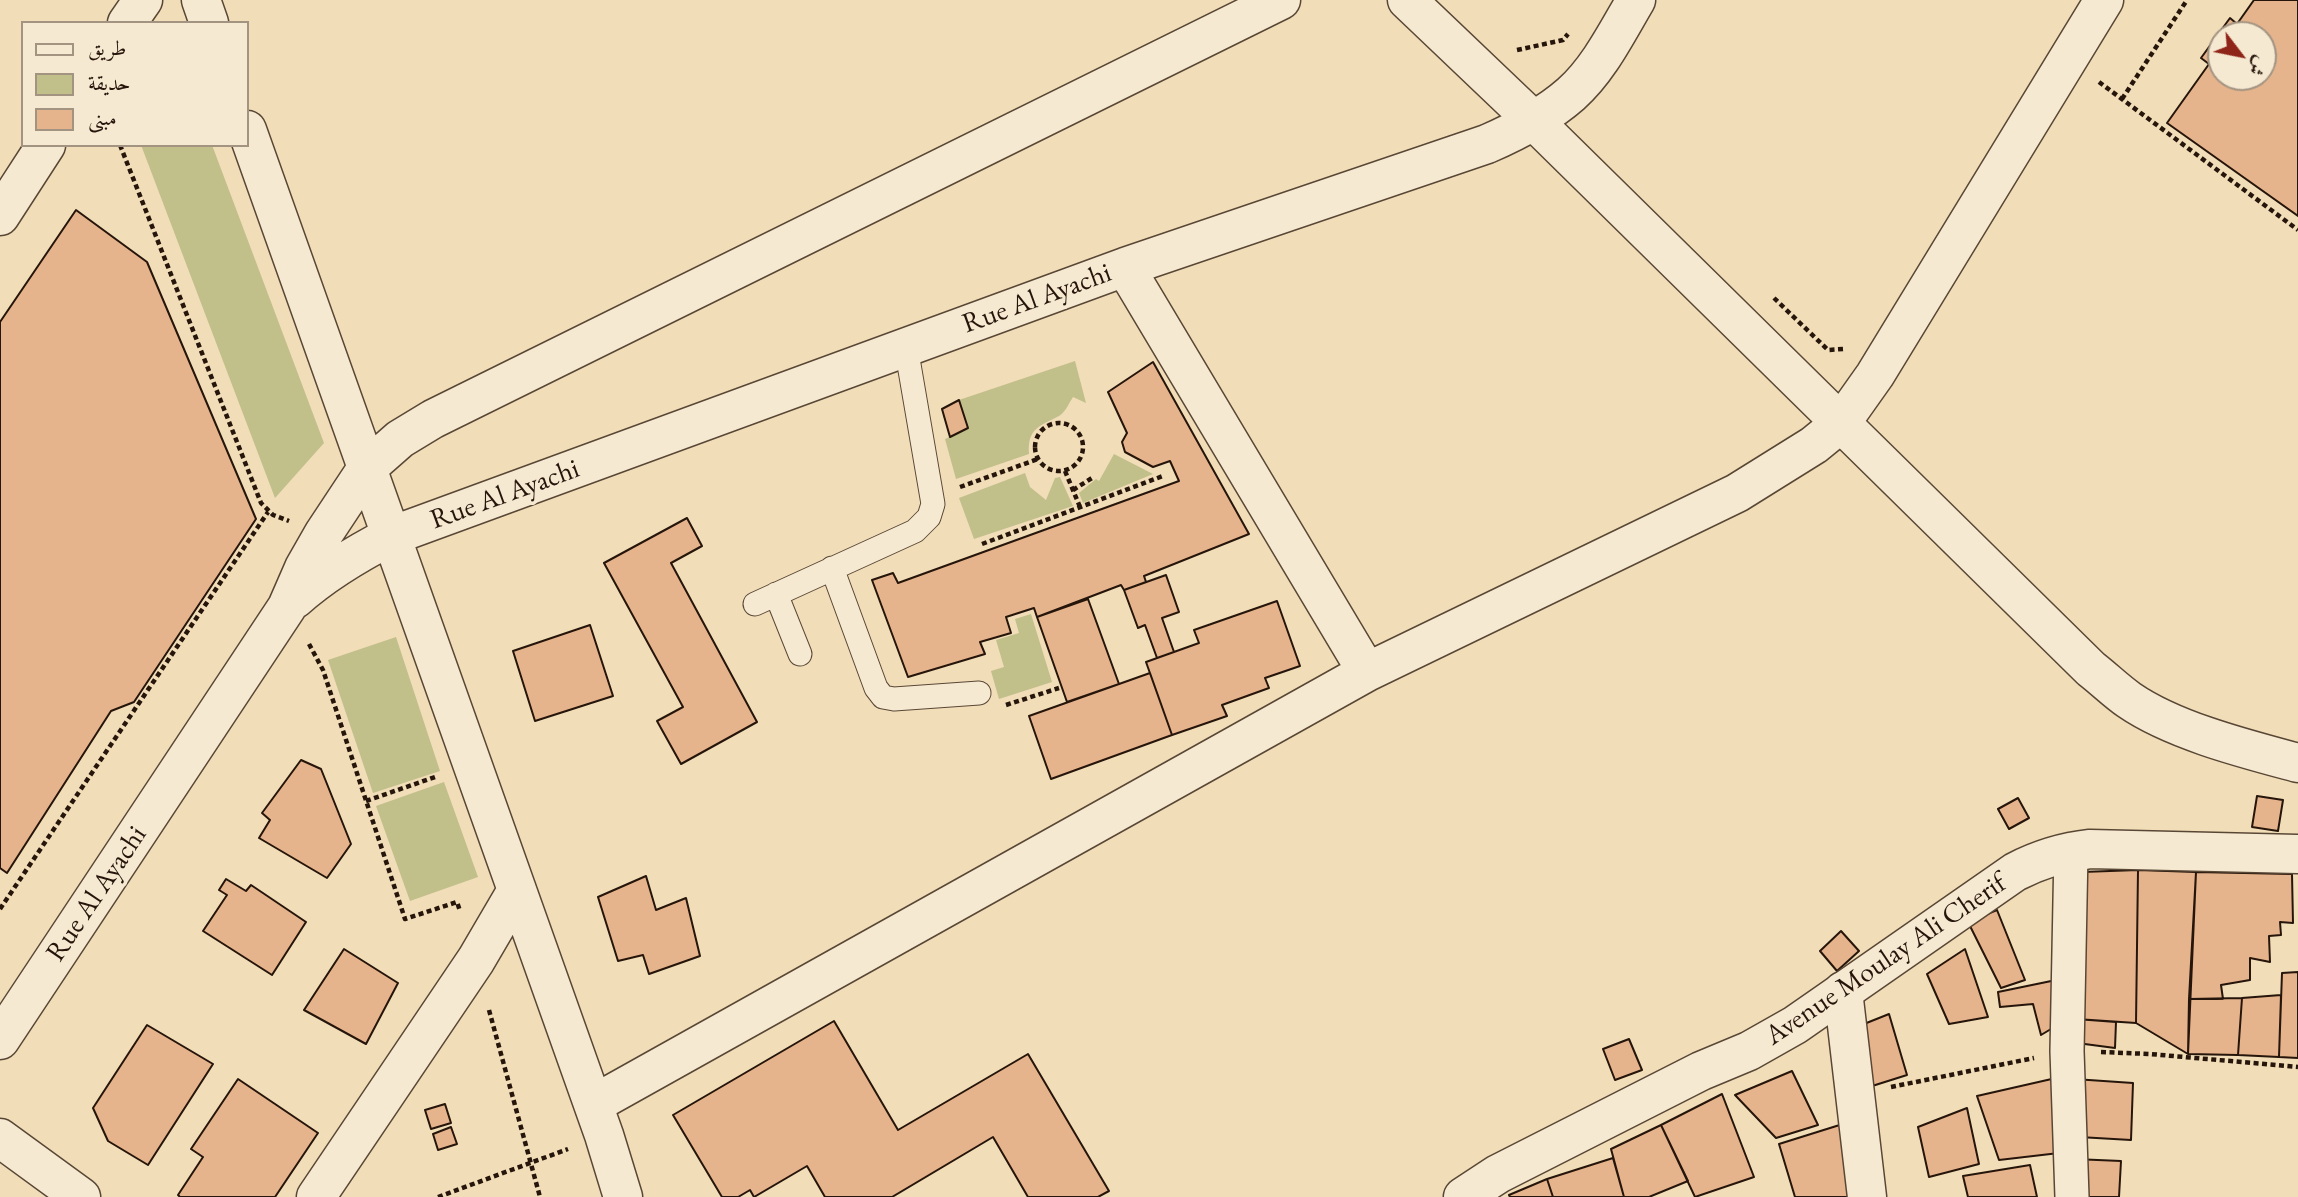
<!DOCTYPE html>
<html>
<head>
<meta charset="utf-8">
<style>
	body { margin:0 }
	#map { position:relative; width:2298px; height:1197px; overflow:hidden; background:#f1ddb8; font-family:"EB Garamond",Amiri,serif }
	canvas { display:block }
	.legend { position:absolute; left:21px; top:21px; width:228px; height:126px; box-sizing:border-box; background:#f6e9d1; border:2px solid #a39482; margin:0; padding:9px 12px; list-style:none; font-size:21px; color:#26150b }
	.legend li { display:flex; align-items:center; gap:14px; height:35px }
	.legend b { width:35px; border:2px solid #a39482 }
	.north { position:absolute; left:2207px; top:21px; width:70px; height:70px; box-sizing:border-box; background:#f6e9d1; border:2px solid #a39482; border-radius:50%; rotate:122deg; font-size:19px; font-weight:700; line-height:28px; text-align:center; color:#26150b }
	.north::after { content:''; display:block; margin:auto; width:24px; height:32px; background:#8f2418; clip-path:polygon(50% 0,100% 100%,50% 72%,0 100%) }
</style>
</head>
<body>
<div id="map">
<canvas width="2298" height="1197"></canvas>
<ul class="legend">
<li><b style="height:9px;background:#f6e9d1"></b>طريق</li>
<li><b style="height:19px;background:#c1bf8a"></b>حديقة</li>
<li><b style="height:19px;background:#e6b48c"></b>مبنى</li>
</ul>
<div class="north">ش</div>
</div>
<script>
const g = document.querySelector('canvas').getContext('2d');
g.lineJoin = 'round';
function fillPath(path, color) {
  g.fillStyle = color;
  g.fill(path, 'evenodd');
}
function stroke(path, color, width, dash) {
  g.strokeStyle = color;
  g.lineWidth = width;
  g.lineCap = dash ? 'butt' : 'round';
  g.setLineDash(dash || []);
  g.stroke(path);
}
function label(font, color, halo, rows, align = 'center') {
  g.font = font + ' "EB Garamond",serif';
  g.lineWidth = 7;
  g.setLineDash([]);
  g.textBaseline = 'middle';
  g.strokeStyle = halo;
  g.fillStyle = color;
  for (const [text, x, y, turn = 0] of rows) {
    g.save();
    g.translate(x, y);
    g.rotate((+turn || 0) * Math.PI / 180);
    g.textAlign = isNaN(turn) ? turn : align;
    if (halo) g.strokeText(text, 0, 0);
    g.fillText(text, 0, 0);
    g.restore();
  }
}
fillPath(new Path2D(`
	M141,145H212L324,443L275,498Z
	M1075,361L1086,403L1073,397C1069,403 1065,413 1059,416C1040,426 1027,428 1029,454L956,479L945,439L968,428L959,400Z
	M1114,454L1153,474L1083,503L1079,493L1096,479L1099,481Z
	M1025,473L1030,487L1046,500L1055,478L1060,477L1073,506L974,539L959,498Z
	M1031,614L1052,682L999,699L991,671L1004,667L996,640L1019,633L1015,619Z
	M396,637L440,771L373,793L328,660Z
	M444,782L478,877L410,901L376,806Z`), '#c1bf8a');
const building = new Path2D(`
	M2254,0H2298V216L2167,123L2209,64L2201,58L2230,18L2237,24ZM2221,35H2263V77H2221Z
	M76,210L147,262L256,519L134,702L111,711L7,873L0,868V322Z
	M1153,362L1249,534L1144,576L1146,582L1124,590L1121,585L1037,617L1034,608L1006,617L1011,633L980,642L985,654L908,677L872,580L893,573L898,583L1179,481L1170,461L1153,467L1125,452L1122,442L1127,433L1108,392Z
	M959,400L968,428L950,437L942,409Z
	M687,518L702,546L671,563L757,722L681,764L657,721L683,707L604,563Z
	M1166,575L1179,612L1162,618L1174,652L1157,658L1145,625L1138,628L1124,590Z
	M1088,599L1119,684L1067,702L1037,617Z
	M1277,601L1300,666L1265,678L1269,688L1222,705L1227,716L1172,735L1146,662L1199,643L1194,630Z
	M590,625L613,696L535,721L513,651Z
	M1150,673L1172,735L1051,779L1029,716Z
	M301,760L321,769L351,844L327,878L259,838L270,820L262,813Z
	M2257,796L2283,800L2278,831L2252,827Z
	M2018,798L2029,818L2009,829L1998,809Z
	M2138,870L2196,872L2188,1054L2136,1023Z
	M2138,870L2136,1023L2076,1019L2082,872Z
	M2196,872L2292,874L2293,923L2280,922L2281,935L2269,936L2270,962L2250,958V980L2221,985L2223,999H2189Z
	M646,876L656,910L686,898L700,956L649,974L643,955L618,961L598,897Z
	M226,879L246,891L251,885L306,922L272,975L203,931L227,895L219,890Z
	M1997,910L2025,980L2001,988L1968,922Z
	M1841,931L1859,951L1837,971L1820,951Z
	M344,949L398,983L366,1044L304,1010Z
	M1965,949L1988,1017L1949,1024L1927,974Z
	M2298,972V1058L2279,1057L2282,973Z
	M2061,979L2056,1026L2041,1035L2033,1004L2000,1007L1998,992Z
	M2281,995L2279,1057L2238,1055L2242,998Z
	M2242,998L2238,1055L2188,1054L2189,999Z
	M1889,1014L1907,1075L1869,1087L1864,1024Z
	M2076,1019L2116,1022L2115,1048L2077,1043Z
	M834,1021L898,1130L1028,1054L1109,1191L1098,1197H1028L993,1137L892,1197H825L807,1166L754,1197L750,1190L738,1197H722L673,1115Z
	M147,1025L213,1064L148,1165L108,1141L93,1108Z
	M1629,1039L1642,1070L1615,1080L1603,1049Z
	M1792,1071L1818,1125L1776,1138L1735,1095Z
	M2056,1078L2059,1153L1999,1160L1977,1096Z
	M238,1079L318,1133L275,1197H180L178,1195L203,1157L191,1149Z
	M2074,1079L2133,1083L2131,1140L2079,1137Z
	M1722,1094L1754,1177L1695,1197L1661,1125Z
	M445,1104L451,1123L431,1129L425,1110Z
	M1967,1108L1979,1164L1929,1177L1918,1127Z
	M1846,1123L1848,1197H1795L1779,1144Z
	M1661,1125L1688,1181L1649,1197H1624L1611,1149Z
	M451,1127L457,1144L438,1150L433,1134Z
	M1613,1158L1624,1197H1553L1547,1179Z
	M2074,1159L2121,1161L2119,1197H2078Z
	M2030,1165L2037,1197H1968L1963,1176Z
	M1547,1179L1553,1197H1510L1509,1195Z`);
fillPath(building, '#e6b48c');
stroke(building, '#26150b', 2);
const service = new Path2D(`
	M832,568L876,688L883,697L894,699L979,693
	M776,594L800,654
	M755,604L915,531L929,517L933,504L906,347`);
const pedestrian = new Path2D(`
	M2071,851L2067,1051L2072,1197`);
const minor = new Path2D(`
	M201,0L209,23
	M1407,0L1534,121L2091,669C2104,679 2116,691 2129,700C2174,731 2246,749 2298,763
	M127,23L143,0
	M247,130L604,1135L623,1197
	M0,216L46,145
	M1125,267L1367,672
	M295,599C324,573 356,554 391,536L1125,267L1487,144C1517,131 1546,116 1571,94C1599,69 1617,32 1636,0
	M1843,991L1867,1197
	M0,1040L287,607L304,568L324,533L367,468L400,439L433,419L1281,0
	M594,1104L1367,672L1737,493L1814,445L1841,423L1875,375L2104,0
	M0,1138L81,1197
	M316,1197L476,960L517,890`);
const tertiary = new Path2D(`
	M1463,1197L1498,1174L1701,1071L1749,1051L1795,1025L2015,872C2040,859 2062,852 2090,849L2298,854`);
stroke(service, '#594736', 25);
stroke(pedestrian, '#594736', 36);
stroke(minor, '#594736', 41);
stroke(tertiary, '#594736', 41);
stroke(new Path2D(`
	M1517,50L1563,40L1568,34
	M2099,82L2298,230
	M2122,99L2187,0
	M120,145L261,503L273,515L289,521
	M1774,298L1828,350L1843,349L1845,347
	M1035 447a24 24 0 1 1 48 0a24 24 0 1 1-48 0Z
	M1065,471L1080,507
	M960,487L1038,459
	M1073,490L1092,478
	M982,544L1163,476
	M309,644L323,670L405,919L457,902L460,911
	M1006,705L1059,688
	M366,801L438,776
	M0,909L268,512
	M489,1010L540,1197
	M2101,1052L2150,1054L2298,1067
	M1891,1087L2034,1058
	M438,1197L568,1149`), '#26150b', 4.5, [5, 3.5]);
stroke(service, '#f6e9d1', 23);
stroke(pedestrian, '#f6e9d1', 33);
stroke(minor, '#f6e9d1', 38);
stroke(tertiary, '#f6e9d1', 38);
label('28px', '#26150b', '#f6e9d1', [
	["Rue Al Ayachi",1037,299,-20],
	["Rue Al Ayachi",505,495,-20],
	["Rue Al Ayachi",97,894,-56],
	["Avenue Moulay Ali Cherif",1886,960,-34]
]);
</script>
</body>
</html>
